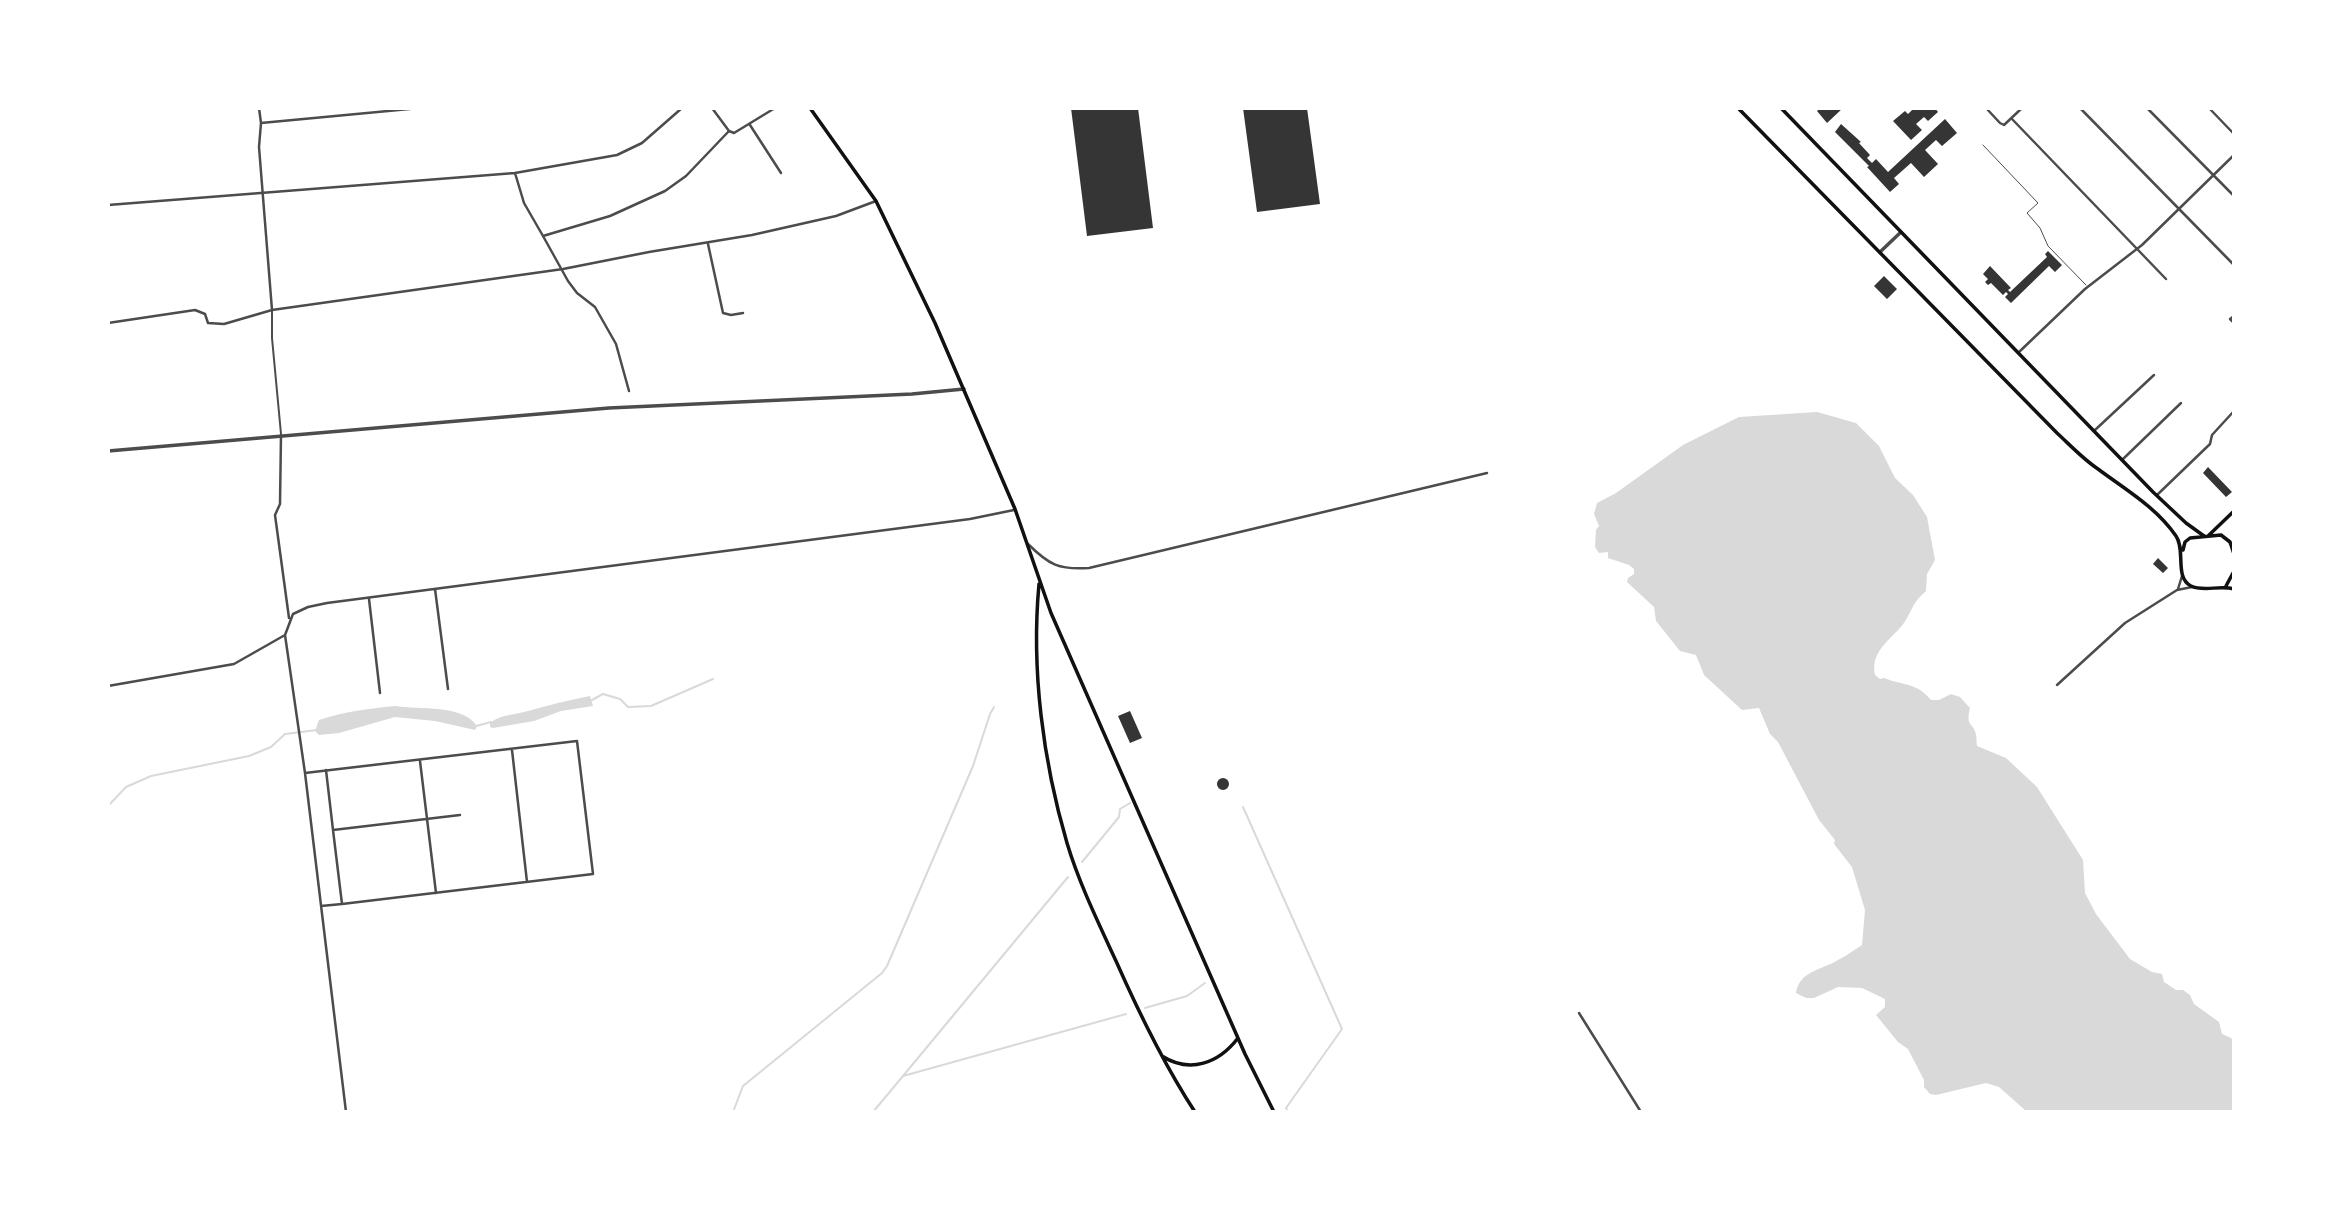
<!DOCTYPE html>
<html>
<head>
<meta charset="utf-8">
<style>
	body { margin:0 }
	#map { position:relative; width:2342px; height:1220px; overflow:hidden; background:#fff; font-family:Commissioner,sans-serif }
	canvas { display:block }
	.frame { position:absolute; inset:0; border:110px solid #fff; pointer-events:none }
</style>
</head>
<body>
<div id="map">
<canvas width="2342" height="1220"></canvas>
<div class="frame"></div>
</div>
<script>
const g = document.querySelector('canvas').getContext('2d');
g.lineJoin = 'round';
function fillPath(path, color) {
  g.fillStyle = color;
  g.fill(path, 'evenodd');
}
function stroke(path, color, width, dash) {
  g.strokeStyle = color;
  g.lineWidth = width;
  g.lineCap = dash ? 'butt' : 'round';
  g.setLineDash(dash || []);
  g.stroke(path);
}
fillPath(new Path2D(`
	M1817,412L1856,423L1879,446L1895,478L1913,495L1927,517L1935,560L1927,574L1926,591C1913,603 1915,604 1907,618C1898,636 1869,648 1875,675L1880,679L1884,678C1904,686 1916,682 1931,700H1939L1951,694L1960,697L1970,708C1965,728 1974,722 1976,735C1977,738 1976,742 1977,746L2006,758L2037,787L2083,860L2085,893L2096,914L2130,959L2152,972L2162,974L2164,982L2176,990H2183L2190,995L2194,1004L2219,1022L2222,1034L2231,1038L2234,1041L2233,1111H2026L1999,1087L1986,1083L1936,1095L1930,1094L1924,1087V1080L1908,1049L1898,1042L1876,1015L1885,1007V999L1862,988L1838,987L1814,998H1806L1796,993C1799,971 1822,970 1838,960C1846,956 1854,950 1862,945L1865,910L1852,867L1834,844L1835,840L1819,820L1778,742L1770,734L1759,708L1742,710L1704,675L1696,655L1680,651L1656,621L1654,607L1627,582L1628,578L1634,574V569L1629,565L1608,558V552L1599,553L1595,547L1596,530L1599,526L1594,514L1597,503L1616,493L1683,445L1739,417Z
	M590,696L593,706L561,711L534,721L493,728L490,727V723C501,714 515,715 528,711C549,705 569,700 590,696Z
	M396,706C419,710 463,704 477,726L475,730L435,721L395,717L339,733L319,735L315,731L319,720C342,712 372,708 396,706Z`), '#d9d9d9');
stroke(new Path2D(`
	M592,700L603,694L620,699L628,707L651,706L713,679
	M476,726L491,722
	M108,806L126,787L151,776L249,756L271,747L285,734L317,730
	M1243,807L1342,1029L1286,1108L1288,1112
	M1082,862L1119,817L1120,809L1130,803
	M1145,1008L1187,996L1205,983
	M903,1076L1068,877
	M733,1112L743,1086L882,973L887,966L973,766L990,714L994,707
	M873,1112L903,1076L1126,1014`), '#d9d9d9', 2);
fillPath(new Path2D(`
	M1071,108H1138L1153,228L1087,236Z
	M1243,108H1307L1320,204L1257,212Z
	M1820,108H1843L1827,123L1817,111Z
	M1914,108H1935L1938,112L1928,121L1924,117L1916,124L1922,130L1911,140L1893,121L1905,111L1908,114Z
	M1945,119L1957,133L1942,146L1936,140L1925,150L1938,164L1924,177L1911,163L1894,178L1899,184L1890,192L1867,167L1869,166L1835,132L1841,124L1861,142L1859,143L1870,155L1867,158L1872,163L1876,159L1888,172Z
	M2048,251L2062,265L2055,272L2049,266L2011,303L2005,297L2008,294L2006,292L2003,295L1991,283L1988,285L1985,282L1988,279L1983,274L1990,266L2011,288L2008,290L2010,292L2047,257L2045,254Z
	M1884,276L1897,289L1887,299L1874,286Z
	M2208,467L2232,492L2226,497L2203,473Z
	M2158,558L2168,568L2163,573L2153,564Z
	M1130,711L1142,738L1130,743L1118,716Z
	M1217 784a6 6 0 1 1 12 0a6 6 0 1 1-12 0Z`), '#353535');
stroke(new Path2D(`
	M1983,145L2038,203L2027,213L2040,228L2048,246L2086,285`), '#4c4c4c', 1);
stroke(new Path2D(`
	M272,311V338L281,434`), '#4c4c4c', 2);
stroke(new Path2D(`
	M259,108L261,123L420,108
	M712,108L729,131L734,133L775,108
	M1986,108L2000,123L2004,125L2022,108
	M2080,108L2234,265
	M2147,108L2234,196
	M2209,108L2234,134
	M2012,119L2166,279
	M261,123L259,147L272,310
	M750,125L781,173
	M515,173L524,203L543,236L610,216L665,191L686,176L729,131
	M108,205L515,173L617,155L642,143L682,108
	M543,236L568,281L577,293L595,307L616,344L629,391
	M708,244L723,313L731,315L743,313
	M2234,316L2230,319L2234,323
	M108,323L195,310L205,314L208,323L224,324L272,310L563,269L649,252L752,235L836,216L876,201
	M2019,352L2085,289L2142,245L2234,155
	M2095,430L2154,375
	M281,435L280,504L275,515L289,618
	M2122,460L2181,403
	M2157,495L2210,444L2212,435L2234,411
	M1028,544C1049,565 1059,570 1089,568L1487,473
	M435,589L448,689
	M2178,589L2182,576
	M369,599L380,693
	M2057,685L2125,623L2177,590L2192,587
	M108,686L234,664L285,635
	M512,750L527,882
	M420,761L436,893
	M326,770L333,830L460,815
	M305,773L577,741L593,874L342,904
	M321,906L342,904L333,830
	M1579,1013L1641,1112
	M346,1112L305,773L285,635L293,614L308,607L327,603L970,519L1014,510`), '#4c4c4c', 2.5);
stroke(new Path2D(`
	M1880,252L1901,232
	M108,451L609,408L912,394L964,389`), '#4c4c4c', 3.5);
stroke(new Path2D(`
	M810,108L876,201L935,323L1015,509L1051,613L1245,1054L1274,1112
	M1738,108L2057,433C2070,445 2083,459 2098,469C2126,490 2156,507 2176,536C2186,550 2174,577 2191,586C2203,592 2220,585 2234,589
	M1781,108L2153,492L2186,523L2204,536
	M2208,536L2234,511
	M2183,550L2185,542L2190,538L2221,535L2230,542L2234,554
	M1039,584C1031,670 1043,761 1067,843C1079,883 1098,922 1116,961C1139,1013 1163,1063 1195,1112
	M2226,586L2233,573
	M1162,1056C1190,1074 1219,1063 1238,1038`), '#111', 3.5);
</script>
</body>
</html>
